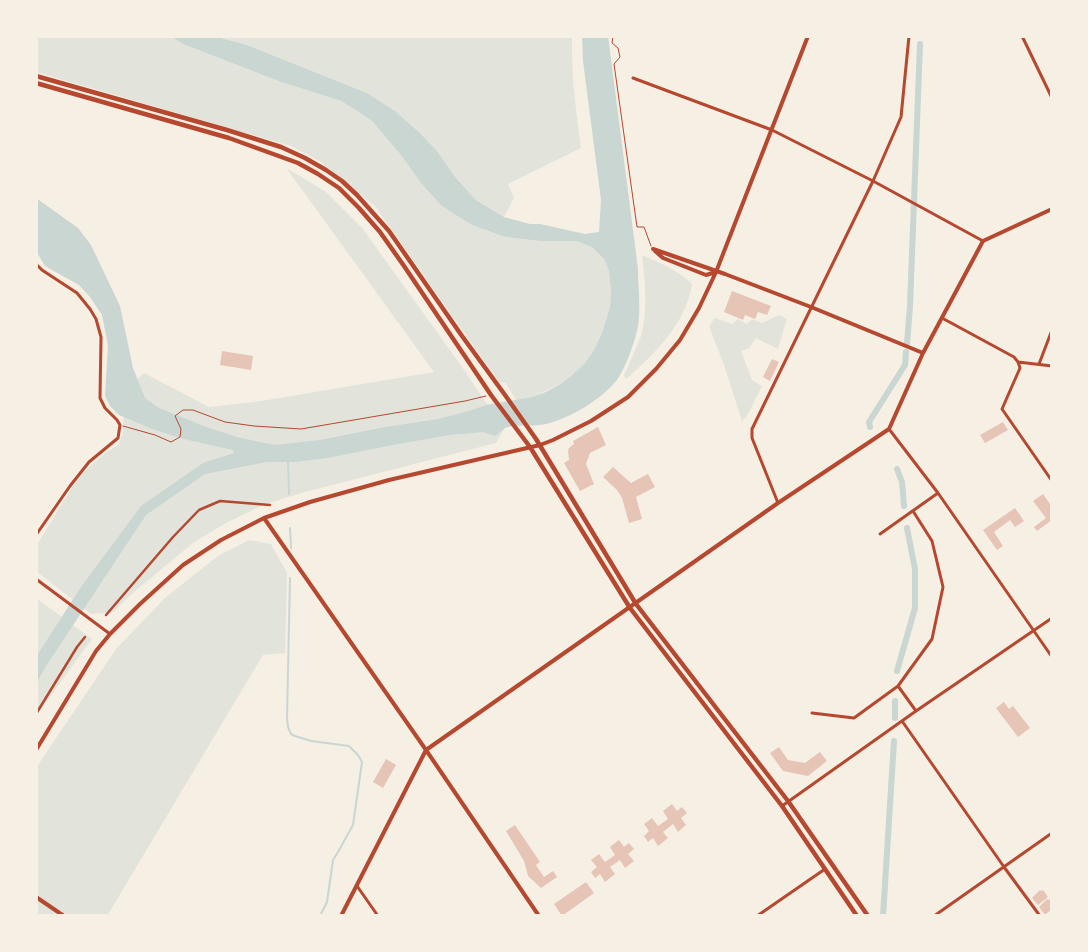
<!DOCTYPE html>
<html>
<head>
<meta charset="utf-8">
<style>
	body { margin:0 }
	#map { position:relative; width:1088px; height:952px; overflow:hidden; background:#f6efe4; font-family:Barlow,sans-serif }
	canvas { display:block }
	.frame { position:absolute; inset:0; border:38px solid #f6efe4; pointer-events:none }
</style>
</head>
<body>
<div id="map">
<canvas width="1088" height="952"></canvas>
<div class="frame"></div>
</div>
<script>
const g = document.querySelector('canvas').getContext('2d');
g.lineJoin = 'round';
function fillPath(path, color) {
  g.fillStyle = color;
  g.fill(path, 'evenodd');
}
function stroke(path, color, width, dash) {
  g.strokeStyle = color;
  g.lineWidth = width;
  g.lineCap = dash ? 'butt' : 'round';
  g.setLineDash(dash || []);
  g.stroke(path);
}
fillPath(new Path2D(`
	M36,36H170L183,44L281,82L341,101L359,112L372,121L400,154L421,183L472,225L505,237L540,241H576L592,247L604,259L609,271L611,292L610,307L602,333L594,350L585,363L571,376L559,385L532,397L516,400L506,383L499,382L375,206L321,162L291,146L36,72Z
	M213,36H572C571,74 576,111 581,148L508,184L514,198L504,217L476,200L456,178L437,151L420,133L395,111L367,93L247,45Z
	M287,169L300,176L326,192L363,229L462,367L504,429L496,443L305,492L265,504L226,523L193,543L134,592L113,612L91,614L36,571V546L73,486L83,473L94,463L107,452L118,445L123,434L124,391L144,373L209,407L261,401L434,372Z
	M642,255C660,263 678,270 692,284C687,322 654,355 626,379L624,375C630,362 636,349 641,336C648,313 645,279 642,255Z
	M779,315L787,319L778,349L756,338L749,348L741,351L752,380L762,386L747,416L742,421L724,365L709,326L715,318L732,324L738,319L747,324L752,319L762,323Z
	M249,540L271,544L287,573L285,653L263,655L107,916H70L58,909L54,916H36V768L116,649L166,597L218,556Z
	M36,598L92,639L36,716Z`), '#e2e4dc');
fillPath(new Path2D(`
	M170,36H213L247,45L367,93L395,111L420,133L437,151L456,178L476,200L504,217L530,224H540L585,234L599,232L601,200L583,61L582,36H608L638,269C638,287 641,308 638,326C635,342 627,363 619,377C606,397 569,419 546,424C533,427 520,424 507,427C503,429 499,433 495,436L483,432L449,435L393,445L327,458L294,462H267L205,474L146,515L46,666L36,684V657L81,587L141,506L203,463L234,453L233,450L184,439L152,429L119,415L110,406L105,396L108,346L102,315L90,297L79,285L45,266L36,251V198L78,228L91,245L120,306L133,368L145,398L159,408L206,427L237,437L274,445L320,440L385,427L438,419L469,411L486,405L532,397L546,392L559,385L571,376L585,363L594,350L602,333L610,307L611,292L609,271L604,259L592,247L576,241H540L505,237L472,225L442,206L421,183L400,154L372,121L359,112L341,101L281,82L183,44Z`), '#c9d6d2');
stroke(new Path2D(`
	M288,462L289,494
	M290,528L291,548
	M290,578L287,718L288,727L291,734L295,736L311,741L349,746L358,755L362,762L353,825L338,852L333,860L327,902L320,916`), '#c9d6d2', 2);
stroke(new Path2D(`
	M907,343L910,306L920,44
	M870,427L869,422L905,365L906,352
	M897,469L902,482L904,506
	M897,671L915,608V569L907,528
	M895,718V701
	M883,916L894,741`), '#c9d6d2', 6);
fillPath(new Path2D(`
	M732,291L771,306L767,315L758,312L755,319L745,315L743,320L724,312Z
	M222,351L253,356L251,370L220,365Z
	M772,359L779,362L770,381L763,377Z
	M1003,422L1008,430L985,443L980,435Z
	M598,427L606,445L590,453L586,464L594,484L580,491L564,463L569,460L568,451L569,448L574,444L573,441Z
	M613,467L631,483L648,474L655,487L636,497L642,519L629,523L622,498L617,490L603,477Z
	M1043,494L1052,507V520L1037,531L1034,527L1046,518L1033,501Z
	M1015,508L1024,521L1015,527L1010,520L994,532L1003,546L997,550L983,530Z
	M1004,702L1009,709L1013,706L1030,728L1018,737L996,708Z
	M779,747L788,760L805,763L820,752L827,761L808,776L783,771L770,753Z
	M386,759L396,765L383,788L373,782Z
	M672,804L677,811L682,807L687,813L681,818L686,825L678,832L673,824L663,832L668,838L658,846L653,838L648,842L644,836L649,831L644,824L652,818L658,826L668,819L663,811Z
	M515,825L540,862L536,865L544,877L553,871L557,877L541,888L528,876L524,861L506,831Z
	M619,840L624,847L629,843L634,849L628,854L634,861L625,868L620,860L610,867L615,874L605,882L600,874L595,878L591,872L597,867L591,860L599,854L605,862L615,855L610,847Z
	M586,882L594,893L562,916L554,904Z
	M1040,890L1041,891L1043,890L1048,897L1038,905L1032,898Z
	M1047,899L1048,900L1050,899L1052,901V909L1045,915L1039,907Z`), '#e6c5b7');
stroke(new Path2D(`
	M613,36L612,43L618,48L620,57L614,64L637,227H644L651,246
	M123,426L155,435L171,442L180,437L181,429L175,416L183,410H193L225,422L254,426L301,429L465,401L486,396`), '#b5482f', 1);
stroke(new Path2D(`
	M106,615L173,537L199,510L220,501L270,505
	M36,714L77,647L85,637`), '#b5482f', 2.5);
stroke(new Path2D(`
	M919,36H932
	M1022,36L1052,98
	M633,78L772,130L873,181L983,241
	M36,264L42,270L77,293L90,309L96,319L101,337L100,398L105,408L117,420L120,425L118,438L89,462L70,486L36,535
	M942,318L1014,357L1018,362L1020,368L1002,409L1052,481
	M1018,362L1052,366
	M1039,364L1052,330
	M889,429L938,493L1052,657
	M778,503L752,438V429L873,181L901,117L909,36
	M880,534L938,493
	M36,579L110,634
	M898,686L916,711
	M812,713L854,718L898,686L932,639L943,587L932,541L913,511
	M902,721L1004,867L1040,916
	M782,806L916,711L1052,618
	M357,886L378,916
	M757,916L825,869
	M934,916L1052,833`), '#b5482f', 3);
stroke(new Path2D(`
	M653,249L725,274L811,307L923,353
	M655,251L663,258L706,275L716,272
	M264,518L426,750L539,916
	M36,750L96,651L110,634L140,604L183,565L221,540L264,518L310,502L389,480L540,445L553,440L591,421L628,397L656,369L680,340L699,308L716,272L808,36
	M36,897L64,916
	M341,916L426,750L778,503L889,429L923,353L983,241L1052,209`), '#b5482f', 4);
stroke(new Path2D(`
	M36,76L227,130L281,147L305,158L326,170L342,181L357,195L389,231L462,336L505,395L536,439L636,604L788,801L868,916
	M36,83L229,138L298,163L318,174L339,188L359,208L380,232L404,266L491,395L530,447L630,608L782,806L857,916`), '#b5482f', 4.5);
</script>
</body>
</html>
